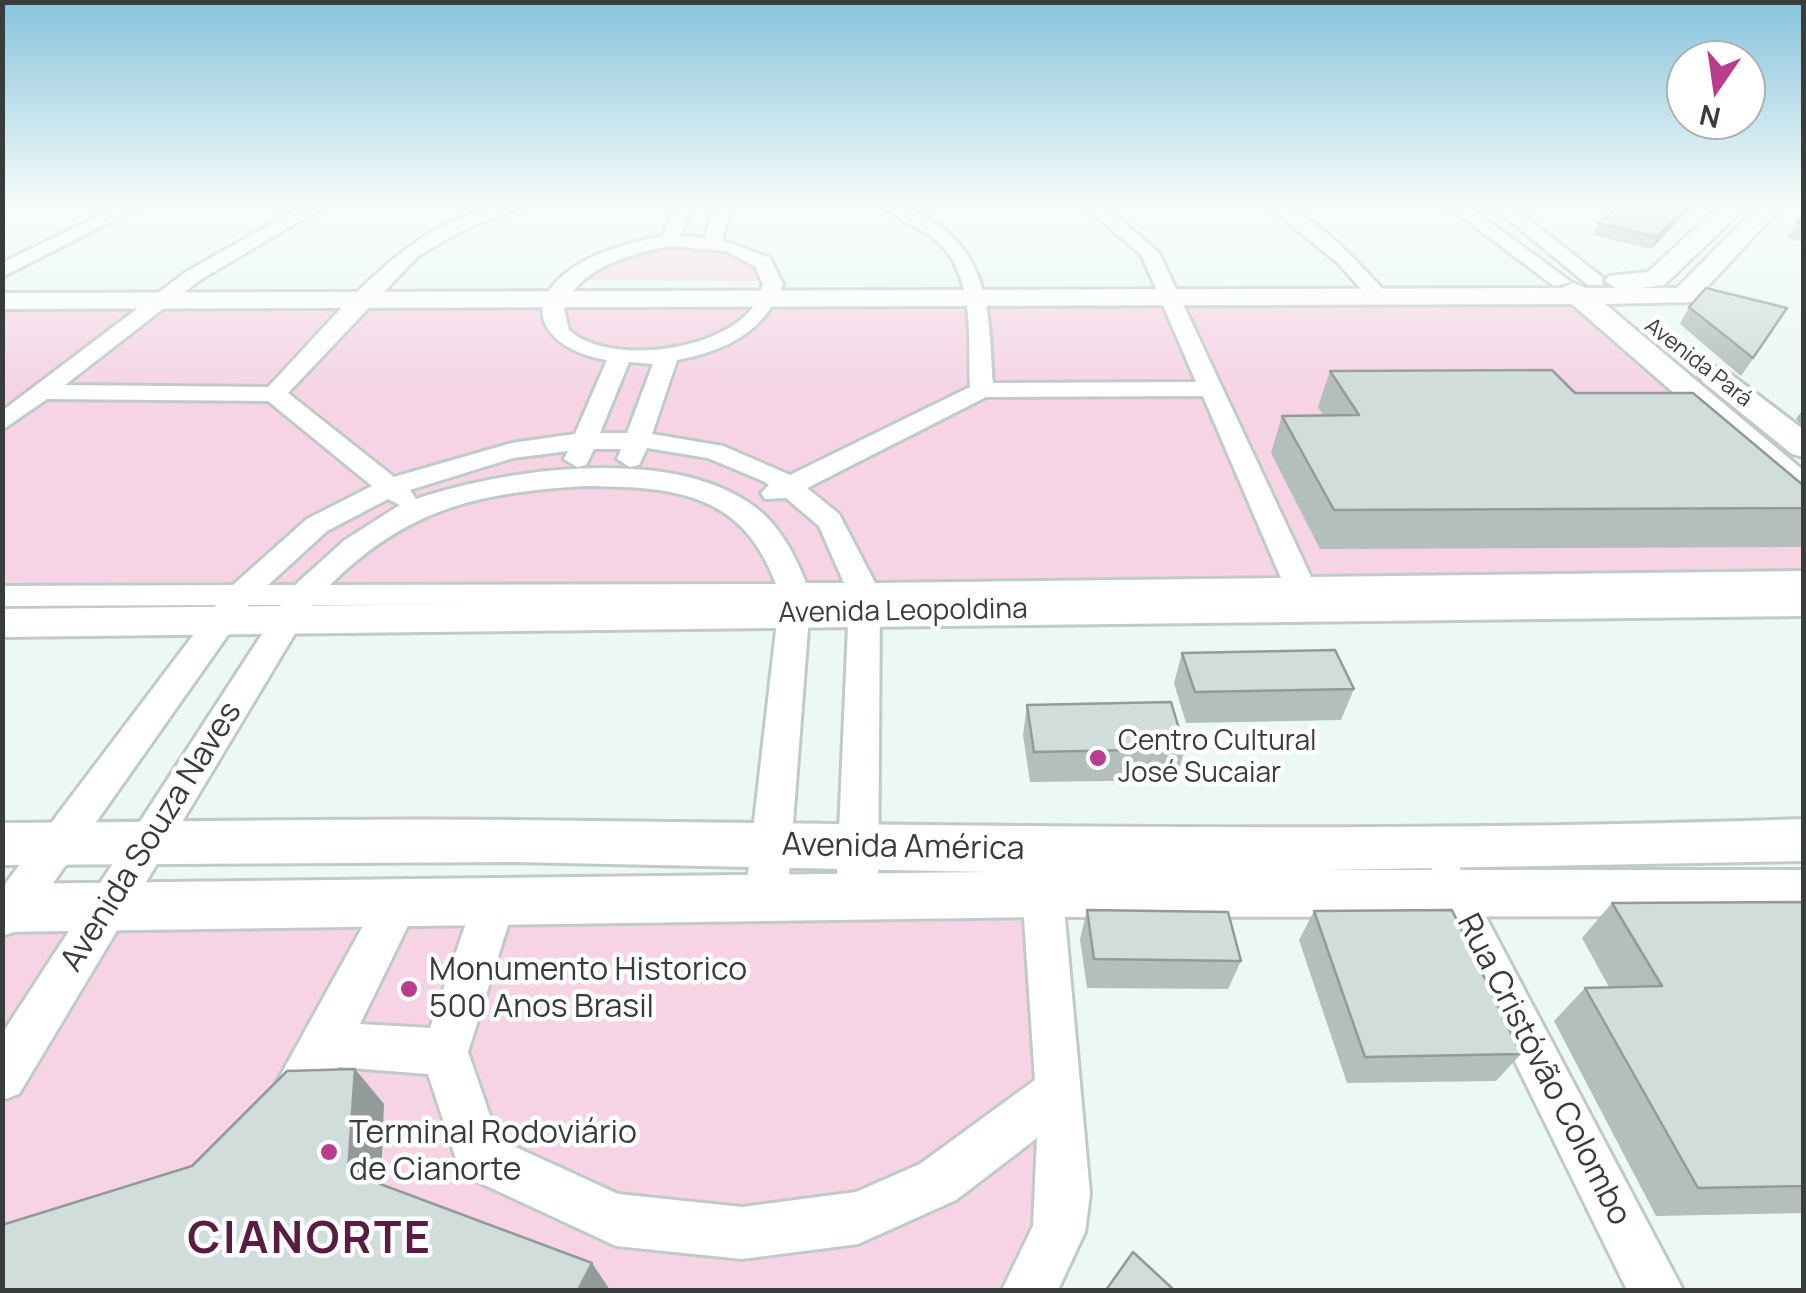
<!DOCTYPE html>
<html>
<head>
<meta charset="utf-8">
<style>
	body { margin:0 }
	#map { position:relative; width:1806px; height:1293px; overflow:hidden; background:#ecf8f5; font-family:Manrope,sans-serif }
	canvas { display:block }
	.frame { position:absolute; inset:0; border:5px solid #383c3b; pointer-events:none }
	.north { position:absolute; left:1666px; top:40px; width:100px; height:100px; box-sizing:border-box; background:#fff; border:2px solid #afb1b1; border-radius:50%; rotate:193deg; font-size:28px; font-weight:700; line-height:40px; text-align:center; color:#383c3b }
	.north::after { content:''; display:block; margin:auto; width:35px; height:45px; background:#b93d8e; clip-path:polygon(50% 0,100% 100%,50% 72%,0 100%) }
</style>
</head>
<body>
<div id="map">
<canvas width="1806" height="1293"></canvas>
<div class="frame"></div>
<div class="north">N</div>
</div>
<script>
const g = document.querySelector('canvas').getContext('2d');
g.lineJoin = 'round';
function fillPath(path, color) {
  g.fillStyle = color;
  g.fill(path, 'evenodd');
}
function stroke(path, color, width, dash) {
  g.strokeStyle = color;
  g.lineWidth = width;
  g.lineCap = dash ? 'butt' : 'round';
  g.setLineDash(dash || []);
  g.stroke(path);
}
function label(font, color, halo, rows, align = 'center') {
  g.font = font + ' Manrope,sans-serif';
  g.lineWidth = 9;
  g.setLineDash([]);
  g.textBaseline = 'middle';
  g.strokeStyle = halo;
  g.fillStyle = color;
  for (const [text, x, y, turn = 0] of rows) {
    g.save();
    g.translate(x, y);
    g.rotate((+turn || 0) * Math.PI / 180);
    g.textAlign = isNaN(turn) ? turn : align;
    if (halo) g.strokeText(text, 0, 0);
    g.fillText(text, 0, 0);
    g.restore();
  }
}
fillPath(new Path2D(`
	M670,243L737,250L760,268L757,281L581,280L616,256Z
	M1380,299L1564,302L1579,307L1803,504V608L3,622L2,311Z
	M800,917L1038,920L1045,1134L1034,1260L1015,1290H3L2,925Z`), '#f6d4e6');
const minor = new Path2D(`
	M123,204H145L2,277V263Z
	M306,204H328L200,280L65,385L268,387C340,314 416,204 528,204L465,229L418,256L288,393L394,477L512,443L575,434L607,360C558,353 514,315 566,273C592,252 630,243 662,236L676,204H693L680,236L704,238L716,204H733L722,240L770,258L783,284C765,332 725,351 677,360L652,434L723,446L790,475L970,387C968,340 976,278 939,243C922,227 897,220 880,204C903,204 919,211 938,225C992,264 989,323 993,383L1196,382L1142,256L1083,204H1102L1159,253L1311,577L1804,571V591L880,602L878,899L872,912L857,917L842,912L836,899L849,603H810L787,900L781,913L766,918L751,913L745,900L779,604L312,605L19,1094L2,1100V1034L281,605H249L20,930L5,935L2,888L216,605L2,606V586L233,585L307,519L372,486L268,401L47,399L2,430V411L186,272ZM669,246L726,251L755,266L763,284C761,291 758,300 754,306C722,351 610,367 569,330L564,309C578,267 630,254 669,246ZM629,362L653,364L627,433H600ZM1203,396L1281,578L875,583L839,514L807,488L986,397ZM647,448L708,458L763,481L769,485L761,493L765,499L786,498L819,526L844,583H806C795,555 780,526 755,507C673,445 507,468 416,499L410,490L513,458L568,451L564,459L577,467L586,465L594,449H621L617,459L630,467L639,465ZM583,486C672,487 741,490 776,584L330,585C408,508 477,493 583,486ZM388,499L400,505L345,540L295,585H268L327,531Z
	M1265,204C1307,204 1358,262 1386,293V301H1372L1338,263Z
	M1445,204H1465L1571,282L1554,286Z
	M1490,204H1509L1602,277V285H1588Z
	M1041,857L1055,862L1061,874L1090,1194L1085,1232L1058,1290H1002L1033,1226L1037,1138L956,1200L858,1244L742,1259L616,1246L461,1174L428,1074L338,1067L304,1124L287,1131L270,1124L263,1107L384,888L399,883L414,888L420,901L360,1024L430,1028L474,900L480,887L495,882L510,887L516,900L468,1052L498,1139L618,1194L742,1207L856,1192L920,1164L1035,1080L1021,874L1027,862Z
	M1446,863L1460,868L1683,1290H1627L1426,880L1432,868Z`);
const major = new Path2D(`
	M1760,204H1784L1693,302L1605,304L1804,471V499L1792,496L1572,304L2,309V293L1562,288L1573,283L1586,288H1616L1605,281L1609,276L1648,272L1721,205H1737V215L1664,285L1640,288H1677Z
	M1714,367L1725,370L1804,430V457L1792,454L1703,382L1699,376Z
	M1804,590V616L2,637V609Z
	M1804,819V861L1325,870H1804V916L1043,917L2,932V884L987,872L514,862L2,865V823C174,822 347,818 518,820C947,825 1375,834 1804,819Z`);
stroke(minor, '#c0cbc8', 6);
stroke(major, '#c0cbc8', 6);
fillPath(minor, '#fff');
fillPath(major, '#fff');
fillPath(new Path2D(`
	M1620,204H1695L1651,249L1593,235L1598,223Z
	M1804,214V242L1787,238L1797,222Z
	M1689,307L1776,326L1741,376L1680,324Z
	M1330,371L1575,393L1804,486V543L1800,547L1320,549L1271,453L1282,416L1323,415L1318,407Z
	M1804,408V429L1796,419Z
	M1182,653L1354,689L1341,720L1186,723L1174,683Z
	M1027,705L1185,749L1176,780L1030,782L1023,735Z
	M1804,902V1213L1656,1216L1554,1021L1585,988L1609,987L1582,938L1612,903Z
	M1087,910L1241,961L1228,989L1087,988L1080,939Z
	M1314,911L1521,1054L1496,1081L1347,1083L1299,940Z`), '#b4bebb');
fillPath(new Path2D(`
	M1690,204H1695L1651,249L1657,237Z
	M355,1069L384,1104L380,1204L348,1172Z
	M592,1263L610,1290H578Z`), '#929b99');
const building = new Path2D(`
	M1620,204H1690L1657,237L1598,223Z
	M1804,214V224L1797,222Z
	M1706,288L1787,308L1753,358L1689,307Z
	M1552,370L1575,393H1693L1804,486V508L1334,510L1282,416L1359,415L1330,371Z
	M1335,650L1354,689L1195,692L1182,653Z
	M1171,702L1185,749L1034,752L1027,705Z
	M1804,902V1186L1698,1188L1585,988L1662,986L1612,903Z
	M1087,910L1228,912L1241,961L1094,959Z
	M1452,910L1521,1054L1365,1057L1314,911Z
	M355,1069L348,1172L592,1263L578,1290H2V1225L192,1166L287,1071Z
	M1133,1252L1174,1290H1106Z`);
fillPath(building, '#d1ddda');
stroke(building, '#929b99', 2.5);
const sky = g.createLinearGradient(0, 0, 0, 385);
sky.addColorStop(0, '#86c3dc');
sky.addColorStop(0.53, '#f6fcfa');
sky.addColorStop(1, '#f6fcfa00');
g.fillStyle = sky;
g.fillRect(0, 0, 1806, 385);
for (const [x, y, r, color] of [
	[1098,758,10,"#b93d8e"],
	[409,989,10,"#b93d8e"],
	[329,1152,10,"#b93d8e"]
]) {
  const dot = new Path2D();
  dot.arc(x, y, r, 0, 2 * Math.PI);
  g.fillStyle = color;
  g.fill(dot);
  stroke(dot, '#fff', 4);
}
label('22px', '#383c3b', '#fff', [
	["Avenida Pará",1698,363,38]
]);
label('28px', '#383c3b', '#fff', [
	["Avenida Leopoldina",903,612,-1]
]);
label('28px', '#383c3b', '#fff', [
	["Centro Cultural",1118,742],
	["José Sucaiar",1118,774]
], 'left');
label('32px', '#383c3b', '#fff', [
	["Avenida Souza Naves",152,837,-58],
	["Avenida América",903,848,1],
	["Rua Cristóvão Colombo",1543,1070,63]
]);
label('32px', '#383c3b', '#fff', [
	["Monumento Historico",429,971],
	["500 Anos Brasil",429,1008],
	["Terminal Rodoviário",349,1134],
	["de Cianorte",349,1171]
], 'left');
g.letterSpacing = '2.5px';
label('bold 45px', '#591d44', '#fff', [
	["CIANORTE",310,1240]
]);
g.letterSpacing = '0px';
</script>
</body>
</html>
